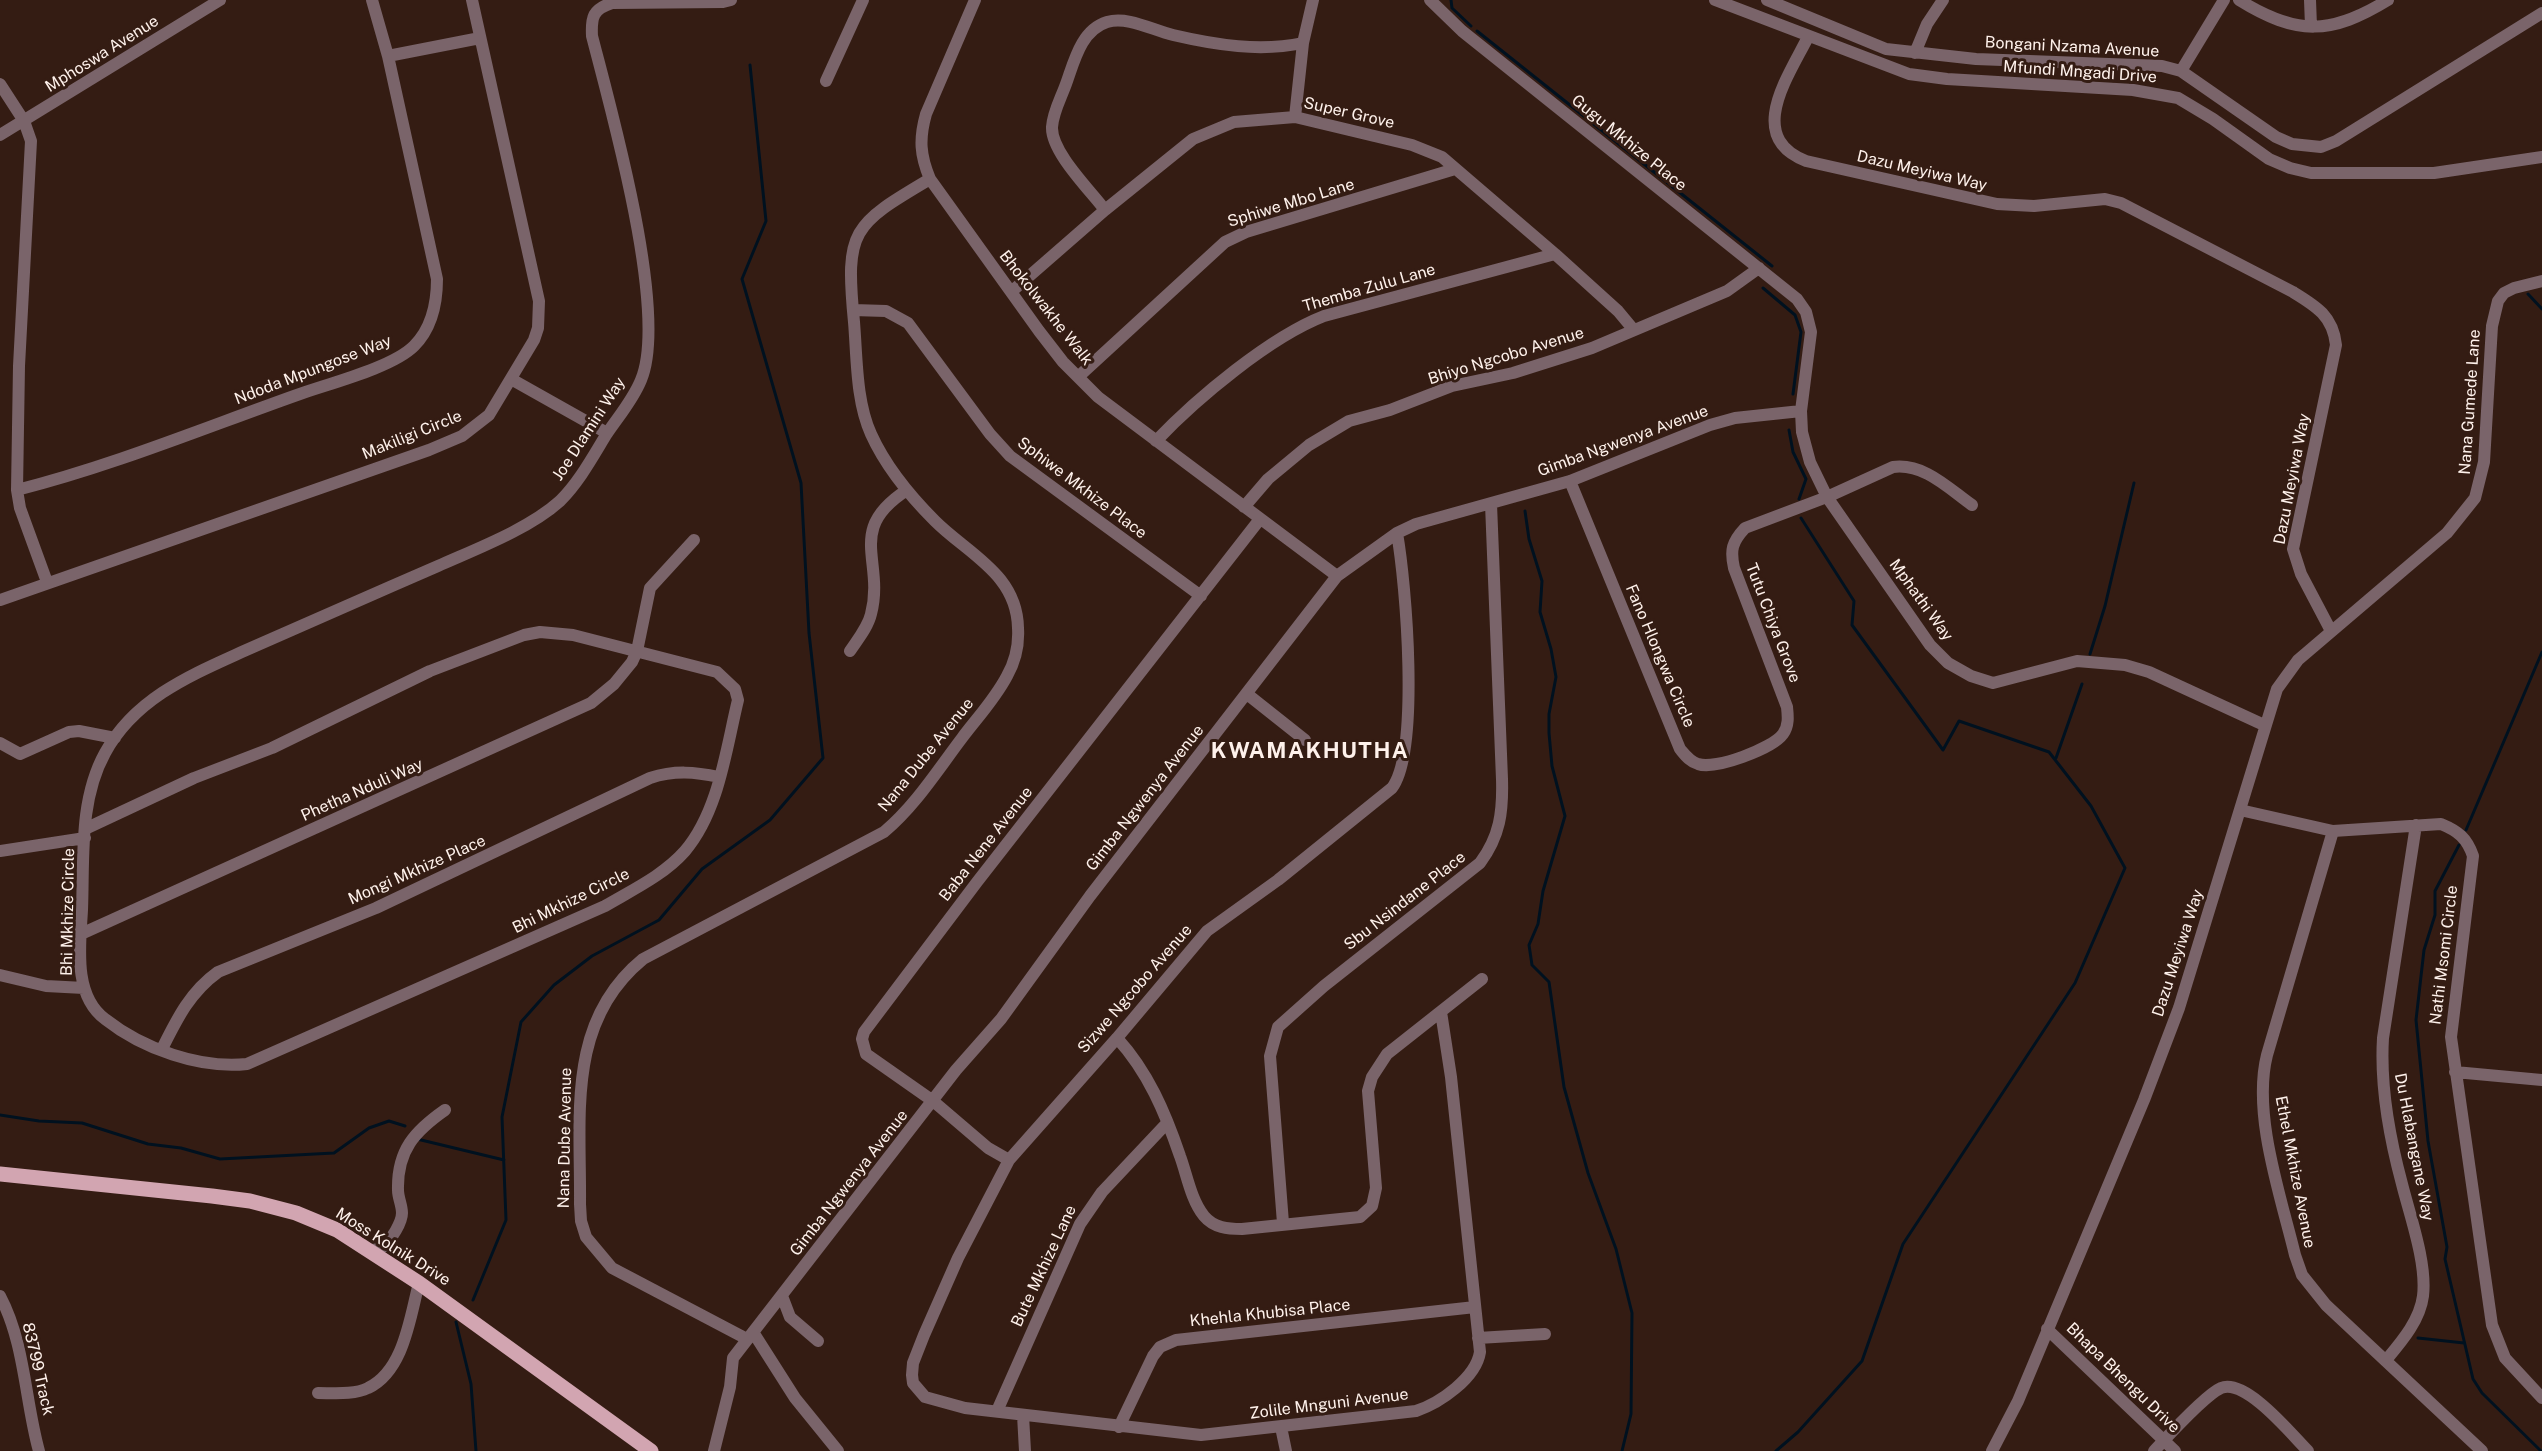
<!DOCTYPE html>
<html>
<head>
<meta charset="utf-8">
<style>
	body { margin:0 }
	canvas { display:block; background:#341c13 }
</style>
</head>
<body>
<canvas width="2542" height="1451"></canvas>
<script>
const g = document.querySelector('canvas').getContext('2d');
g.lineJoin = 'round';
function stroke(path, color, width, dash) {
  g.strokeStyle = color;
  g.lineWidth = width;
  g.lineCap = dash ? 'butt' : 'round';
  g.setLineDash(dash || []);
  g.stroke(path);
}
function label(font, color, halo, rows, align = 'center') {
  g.font = font + ' "Public Sans",sans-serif';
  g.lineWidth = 6;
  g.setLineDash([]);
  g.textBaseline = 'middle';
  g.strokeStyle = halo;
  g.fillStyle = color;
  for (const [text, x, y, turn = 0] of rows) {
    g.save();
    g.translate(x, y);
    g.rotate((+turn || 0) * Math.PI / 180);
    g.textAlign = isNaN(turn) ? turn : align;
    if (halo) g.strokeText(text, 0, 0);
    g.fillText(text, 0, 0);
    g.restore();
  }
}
stroke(new Path2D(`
	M1451,0L1452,8L1471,26
	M1477,31L1772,266
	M1763,288L1795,315L1801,332L1793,394
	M2528,294L2542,309
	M1789,430L1793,452L1806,479L1799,499
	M1525,511L1529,539L1542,581L1540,612L1551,649L1556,677L1549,714V733L1552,766L1565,816L1543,891L1538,924L1529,945L1532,965L1549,982L1564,1087L1588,1173L1616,1249L1632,1313L1631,1414L1622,1451
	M2090,654L2105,606L2134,483
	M2056,758L2082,684
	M2466,830L2542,652
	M2459,845L2435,891V915L2424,950L2416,1020L2428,1141L2447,1247L2445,1259L2473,1379L2482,1393L2541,1451
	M0,1115L39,1121L82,1123L148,1144L181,1148L220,1159L334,1153L369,1128L389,1121L405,1126
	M417,1139L504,1160
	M473,1300L506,1220L502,1117L521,1022L554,985L592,956L659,920L702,869L770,820L823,758L809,633L801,483L742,279L766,221L750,65
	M456,1322L471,1384L476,1451
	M2418,1338L2464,1343
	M1776,1451L1798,1432L1862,1361L1903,1244L2075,983L2125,868L2091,806L2049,752L1959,721L1943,750L1852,625L1854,601L1801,518`), '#00111f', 3);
stroke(new Path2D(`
	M975,0L926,114C919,139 920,155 930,179L1039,331L1063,362L1098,397L1337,576
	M1430,0L1462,31L1797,299L1806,312L1811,332L1801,411L1802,432L1810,462L1827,497L1930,645L1948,663L1971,676L1993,683L2077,661L2125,665L2149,672L2264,725
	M1715,0L1909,74L1947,79L2133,90L2178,98L2213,119L2269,159L2290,168L2311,173H2434L2542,157
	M1767,0L1886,49L1976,59L2162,66L2181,71L2276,137L2292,144L2321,147L2336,141L2542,13
	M2239,0C2297,36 2331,35 2388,0
	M2310,0L2311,26
	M1808,37C1788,77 1745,137 1806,161L1997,204L2034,206L2105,199L2121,203L2293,292C2316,306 2333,316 2336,345L2293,549L2301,574L2331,631
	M1915,53L1927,24L1943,0
	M388,56L480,38
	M2181,71L2224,0
	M826,81L863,0
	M0,84L24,121L31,141L19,366L17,490L20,508L47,582
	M1295,117L1303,43L1313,0
	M0,135L220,0
	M1105,210C1090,190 1051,152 1052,127C1053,112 1061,98 1066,84C1074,62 1081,30 1107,22C1128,16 1152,30 1173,35C1216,45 1260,52 1303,43
	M1011,292L1105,210L1193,139L1234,122L1295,117L1412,145L1442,157L1555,254L1618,311L1633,329
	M853,310L886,311L908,323L990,434L1010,456L1201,596
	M1078,377L1225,242L1246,232L1455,169
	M511,379L607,433
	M1156,441C1197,398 1270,337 1324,316L1555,254
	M1570,481L1680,749C1685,755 1690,762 1698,764C1715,770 1772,749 1783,734C1789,726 1788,716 1787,707L1734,568C1730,550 1732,542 1745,528L1827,497L1893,467C1924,463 1948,488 1972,505
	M17,490C112,466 204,428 297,395C327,384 392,368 414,346C432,328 437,304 437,279L388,56L372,0
	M1244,507L1268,479L1309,445L1349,421L1390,410L1452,386L1513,373L1592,348L1727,291L1759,268
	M1397,533C1406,584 1420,750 1392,788L1278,880L1207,931L1117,1038L1009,1160L958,1258L924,1335L913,1363L912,1375L913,1383L925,1397L965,1408L1201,1435L1416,1411C1440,1403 1476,1378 1480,1352L1451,1077L1441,1012
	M0,600L429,450L462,436L489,415L534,340L538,328L539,301L472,0
	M850,651C858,639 868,627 871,614C885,560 845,530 907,490
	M1247,694L1305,740
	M0,743L20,754L69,732L79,731L115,738
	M2240,810L2333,831L2441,824C2458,831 2467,838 2473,856L2451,1037L2492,1325L2505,1358L2542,1398
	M85,829L194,778L272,748L430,671L524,635L540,632L573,635L717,672L735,689L738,700C726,749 719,811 685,851C664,875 632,890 605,906L247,1064C200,1069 143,1049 105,1019C73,995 80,946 82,910C84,858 79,800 105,753C135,698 191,675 244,651C308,623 373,594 438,566C476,549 529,529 560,501C579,482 592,458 606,435C618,417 633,400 641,380C669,313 611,110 592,36C591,17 593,9 612,3L723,2L731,0
	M2333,831L2267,1055C2252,1114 2281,1197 2295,1255L2302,1275L2326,1305L2482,1451
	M0,851L85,838
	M81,934L591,703L614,684L632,662L637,651L650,588L694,540
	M0,975L46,986L84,988
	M1117,1038C1148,1072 1165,1112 1180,1156C1187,1175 1191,1200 1204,1216C1214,1228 1228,1229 1242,1229L1360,1217L1372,1206L1376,1188L1368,1091L1372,1077L1387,1054L1482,979
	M162,1049C177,1019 190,992 218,972L376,908L650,778C675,770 695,772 719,777
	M2455,1072L2542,1080
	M1009,1160L988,1148L933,1101L866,1054L862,1039L864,1032L977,882L1260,519
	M1283,1223L1270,1056L1278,1027L1324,986L1480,863C1500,836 1503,812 1502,779L1491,504
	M369,1251L385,1246C391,1239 402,1223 402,1213C402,1205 398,1198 398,1190C397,1150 415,1131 445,1110
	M0,1296C25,1343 25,1401 39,1451
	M782,1296L790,1317L818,1341
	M2047,1329L2175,1451
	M753,1332L795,1398L838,1451
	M1478,1338L1545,1334
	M747,1339L612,1268L586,1237L581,1221L580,1204C581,1115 566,1022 643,959L884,832C915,806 937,771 962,738C977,718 995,699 1007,676C1015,662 1019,644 1018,628C1017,574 968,554 935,521C911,497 885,465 871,434C856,401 857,358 854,322C845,230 852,225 930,179
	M2387,1359C2402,1341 2420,1320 2423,1296C2427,1263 2410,1216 2402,1184C2389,1136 2380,1087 2383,1038L2416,825
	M318,1393C334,1393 354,1395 368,1388C404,1371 410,1317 419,1283
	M997,1411L1080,1224L1102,1192L1167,1123
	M1023,1415L1025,1451
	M1119,1427L1153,1356L1160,1347L1176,1340L1475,1307
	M1281,1427L1286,1451
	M714,1451L730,1387L733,1358L956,1070L1001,1019L1090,896L1337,576L1397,533L1416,524L1570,481L1710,425L1735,418L1801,411
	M1992,1451L2018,1401L2144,1100L2179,1008L2277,689L2298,660L2447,533L2475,498L2484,462L2492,326L2498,301L2504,293L2514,288L2542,281
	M2154,1451C2167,1437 2205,1395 2221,1388C2246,1378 2292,1435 2308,1451`), '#7a646a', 12);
stroke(new Path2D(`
	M0,1174L212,1196L250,1201L296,1213L337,1230L419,1283L651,1451`), '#d2a5b1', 15);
label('16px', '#fef1eb', '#341c13', [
	["Bongani Nzama Avenue",2072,47,3],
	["Mphoswa Avenue",102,54,-32],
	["Mfundi Mngadi Drive",2080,72,4],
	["Super Grove",1349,113,13],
	["Gugu Mkhize Place",1629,143,39],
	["Dazu Meyiwa Way",1922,171,13],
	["Sphiwe Mbo Lane",1291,203,-17],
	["Themba Zulu Lane",1369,288,-16],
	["Bhokolwakhe Walk",1046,308,52],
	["Bhiyo Ngcobo Avenue",1506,356,-17],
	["Ndoda Mpungose Way",313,370,-21],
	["Nana Gumede Lane",2470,402,-86],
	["Joe Dlamini Way",589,429,-57],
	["Makiligi Circle",412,435,-22],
	["Gimba Ngwenya Avenue",1623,441,-20],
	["Dazu Meyiwa Way",2292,479,-79],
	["Sphiwe Mkhize Place",1082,488,37],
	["Mphathi Way",1921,600,54],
	["Tutu Chiya Grove",1773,623,69],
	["Fano Hlongwa Circle",1660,656,67],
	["Nana Dube Avenue",926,755,-51],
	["Phetha Nduli Way",362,790,-24],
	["Gimba Ngwenya Avenue",1145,798,-52],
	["Baba Nene Avenue",986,844,-52],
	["Mongi Mkhize Place",417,870,-24],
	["Bhi Mkhize Circle",571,901,-26],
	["Sbu Nsindane Place",1405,901,-38],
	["Bhi Mkhize Circle",68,912,-89],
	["Dazu Meyiwa Way",2178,953,-72],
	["Nathi Msomi Circle",2444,955,-83],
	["Sizwe Ngcobo Avenue",1135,989,-49],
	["Nana Dube Avenue",565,1138,-89],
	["Du Hlabangane Way",2414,1147,79],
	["Ethel Mkhize Avenue",2295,1172,79],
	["Gimba Ngwenya Avenue",849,1183,-52],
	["Moss Kolnik Drive",393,1247,32],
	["Bute Mkhize Lane",1044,1266,-65],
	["Khehla Khubisa Place",1270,1313,-6],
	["83799 Track",38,1369,77],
	["Bhapa Bhengu Drive",2123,1378,44],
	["Zolile Mnguni Avenue",1329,1404,-7]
]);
g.letterSpacing = '1.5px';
label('bold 22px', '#fef1eb', '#341c13', [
	["KWAMAKHUTHA",1310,751]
]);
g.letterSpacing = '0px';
</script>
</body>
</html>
